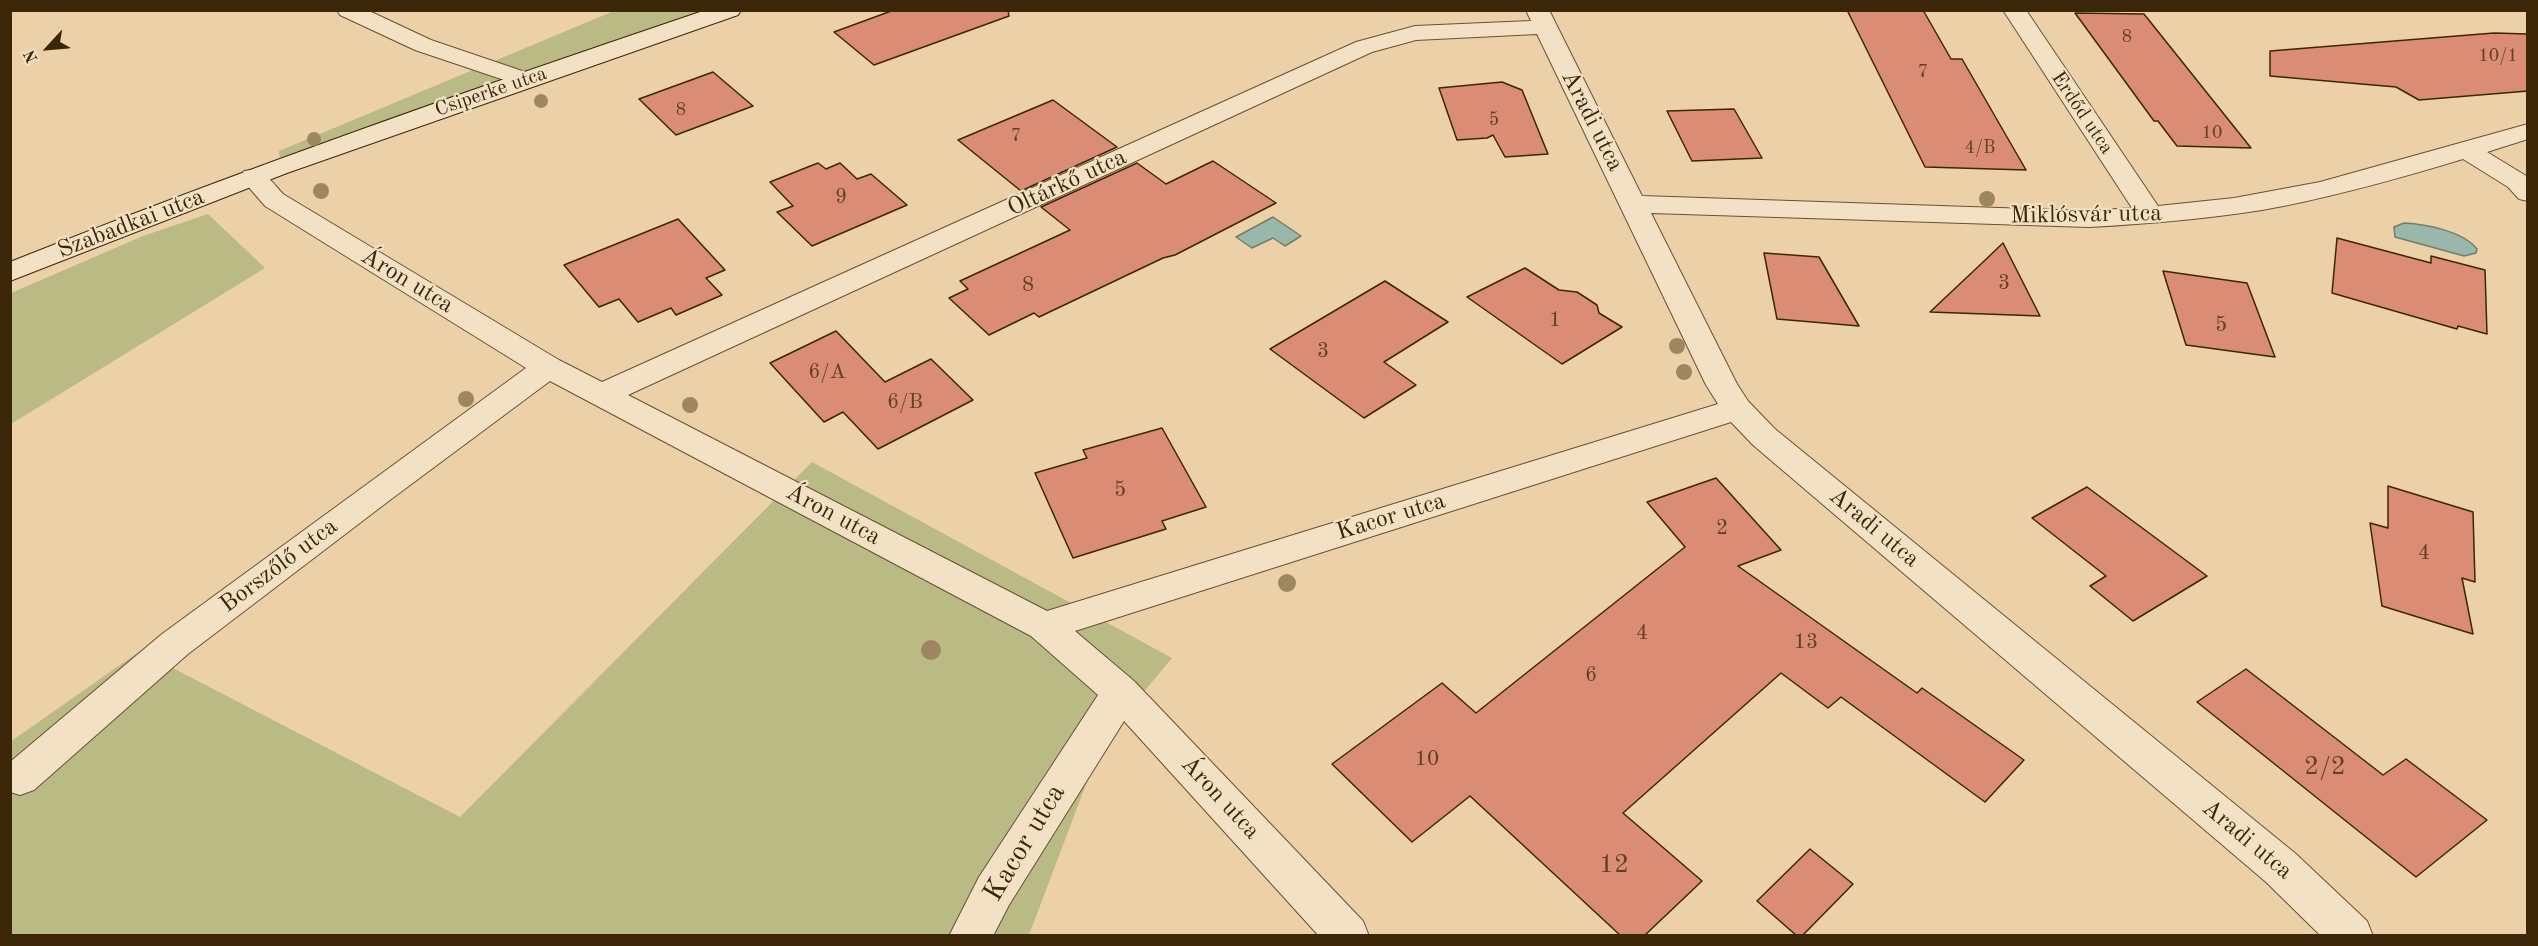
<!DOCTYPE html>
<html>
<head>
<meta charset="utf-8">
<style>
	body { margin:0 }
	#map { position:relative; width:2538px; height:946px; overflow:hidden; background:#ecd1a8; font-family:"Old Standard TT",serif }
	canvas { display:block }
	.frame { position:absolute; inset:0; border:12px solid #3c2608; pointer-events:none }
	.north { position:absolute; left:18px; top:18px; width:60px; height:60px; -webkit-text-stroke:4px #f3e1c6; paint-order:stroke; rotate:244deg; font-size:16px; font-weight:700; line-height:24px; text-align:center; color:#3c2608 }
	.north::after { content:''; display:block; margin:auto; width:21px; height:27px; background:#3c2608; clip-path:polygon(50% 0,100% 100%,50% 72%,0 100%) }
</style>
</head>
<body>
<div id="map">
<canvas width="2538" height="946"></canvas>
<div class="frame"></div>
<div class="north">N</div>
</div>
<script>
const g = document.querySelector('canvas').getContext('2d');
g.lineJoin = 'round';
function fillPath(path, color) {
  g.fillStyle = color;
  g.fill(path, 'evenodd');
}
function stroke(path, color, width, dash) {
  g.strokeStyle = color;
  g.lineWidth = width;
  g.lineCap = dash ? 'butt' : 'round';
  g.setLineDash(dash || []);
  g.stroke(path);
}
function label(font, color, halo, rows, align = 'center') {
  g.font = font + ' "Old Standard TT",serif';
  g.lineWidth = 4.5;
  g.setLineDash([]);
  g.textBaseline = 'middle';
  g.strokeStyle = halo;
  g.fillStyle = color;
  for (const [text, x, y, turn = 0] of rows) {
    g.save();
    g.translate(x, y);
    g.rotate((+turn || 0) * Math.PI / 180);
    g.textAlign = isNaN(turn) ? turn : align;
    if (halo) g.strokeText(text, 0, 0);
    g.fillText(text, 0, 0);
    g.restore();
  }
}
fillPath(new Path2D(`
	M614,11H719L280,162L279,151Z
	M208,214L265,268L11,424V293L143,236Z
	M812,462L1172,658L1102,742L1029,935H11L10,742L140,651L460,817Z`), '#baba85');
const water = new Path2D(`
	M1273,217L1301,236L1285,246L1273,238L1252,248L1236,237Z
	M2404,223C2425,224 2463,231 2477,249L2476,253L2464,256L2395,237L2394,227Z`);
fillPath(water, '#99b7aa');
stroke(water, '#747d69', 1.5);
const building = new Path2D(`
	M894,10H1008L1009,16L874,65L834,32Z
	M1847,10H1923L1951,59H1962L2026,170L1925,167Z
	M2075,13L2144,14L2251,148L2177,146L2158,121H2154Z
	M2494,33L2528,34V91L2419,100L2396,87L2270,76V51Z
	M713,72L753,106L676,135L639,99Z
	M1502,82L1522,90L1548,154L1505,157L1493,135L1487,138L1457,140L1439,88Z
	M1053,100L1117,147L1021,191L958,140Z
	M1734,109L1762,158L1692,161L1667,111Z
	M1213,161L1276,203L1175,255L1163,258L1039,317L1034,313L989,335L949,298L968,289L960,281L1070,230L1041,207L1137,163L1166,184Z
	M818,163L826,169L840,163L857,179L871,174L907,205L812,246L777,212L793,206L770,182Z
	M678,219L725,270L706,278L722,295L676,315L671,308L638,322L619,299L599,307L564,265Z
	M2337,238L2431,263V256L2485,270L2487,334L2458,326L2457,329L2332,293Z
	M2003,243L2040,316L1930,312L1981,264Z
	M1764,253L1819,257L1859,326L1777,319Z
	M1525,268L1559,290L1577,292L1597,305L1599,313L1622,327L1562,364L1467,297Z
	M2163,271L2247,283L2275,357L2186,345Z
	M1385,281L1448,322L1384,362L1416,385L1364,418L1270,349Z
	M836,331L885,382L931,359L973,400L878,449L843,412L824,422L770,363Z
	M1162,428L1206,507L1162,521L1166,529L1073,558L1035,473L1087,458L1083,450Z
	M1716,478L1781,550L1738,566L1917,693L1922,688L2024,760L1985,802L1841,697L1828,708L1781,673L1623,813L1702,881L1644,936H1621L1470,796L1412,842L1332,764L1442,683L1476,713L1685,547L1647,502Z
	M2388,486L2473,512L2475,582L2462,578L2473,634L2382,606L2370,523L2388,528Z
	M2087,487L2207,576L2133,621L2090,586L2106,576L2032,518Z
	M2246,669L2383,775L2406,759L2487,820L2416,877L2197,702Z
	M1810,849L1853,884L1802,936H1797L1757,901Z`);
fillPath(building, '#da8c74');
stroke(building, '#3c2608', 1.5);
const street = new Path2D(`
	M337,10H367L431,40L534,75L537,80L534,85L525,87L415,50L340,15Z
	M1526,10H1549L1642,196L2089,211L2132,208L2003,10H2026L2158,206L2234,198L2320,182L2528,124V139L2487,152L2528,177V201L2519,199L2508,187L2463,159C2397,179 2330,198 2262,210C2205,219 2147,224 2089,227L1651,213L1737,384L1748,401L1775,429L2296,854L2367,921L2373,936H2321L2266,882L1753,445L1731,422L1075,631L1134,681L1363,921L1369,936H1319L1124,721L1009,905L993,936H949L979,877L1098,695L1031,636L550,381L390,500L188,654L34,790L20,795L10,792V762L162,634L526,368L265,206L240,177L244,171C263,167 271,181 283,194L559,360L602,382L1356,42L1415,26L1531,21ZM1537,34L1706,385L1718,404L1047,611L628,395L1372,52L1416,40Z`);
const secondary = new Path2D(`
	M706,10H741L738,15L287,173L10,281V262C240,170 472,89 706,10Z`);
stroke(street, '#685130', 2);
stroke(secondary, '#3c2608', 2);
fillPath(street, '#f3e1c6');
fillPath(secondary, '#f3e1c6');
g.fillStyle = '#9d8761';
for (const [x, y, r] of [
	[541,101,7],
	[314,139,7],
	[321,191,8],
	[1987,199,8],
	[1677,346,8],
	[1684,372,8],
	[466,399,8],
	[690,405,8],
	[1287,583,9],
	[931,650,10]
]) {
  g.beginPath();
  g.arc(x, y, r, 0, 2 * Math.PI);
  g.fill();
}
label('18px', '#644023', null, [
	["8",2127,37],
	["10/1",2498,56],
	["7",1923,72],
	["8",681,110],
	["5",1494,120],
	["10",2212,133],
	["7",1016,136],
	["4/B",1980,148]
]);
label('20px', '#3c2608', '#f3e1c6', [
	["Csiperke utca",491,92,-19],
	["Erdőd utca",2082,113,56]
]);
label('21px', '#644023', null, [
	["9",841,197],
	["3",2004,283],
	["8",1028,285],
	["1",1555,320],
	["5",2221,325],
	["3",1323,351],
	["6/A",827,372],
	["6/B",905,402],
	["5",1120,490],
	["2",1722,528],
	["4",2424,553],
	["4",1642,633],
	["13",1806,642],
	["6",1591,675],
	["10",1427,759]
]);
label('24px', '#3c2608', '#f3e1c6', [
	["Aradi utca",1592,121,63],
	["Oltárkő utca",1067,183,-25],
	["Miklósvár utca",2086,215,-1],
	["Szabadkai utca",131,224,-21],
	["Áron utca",407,281,31],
	["Áron utca",833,515,28],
	["Kacor utca",1391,517,-17],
	["Aradi utca",1874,528,40],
	["Borszőlő utca",279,566,-37],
	["Áron utca",1220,798,47],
	["Aradi utca",2247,840,40]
]);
label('26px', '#644023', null, [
	["2/2",2325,767],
	["12",1614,865]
]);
label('28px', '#3c2608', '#f3e1c6', [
	["Kacor utca",1025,843,-59]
]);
</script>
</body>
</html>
